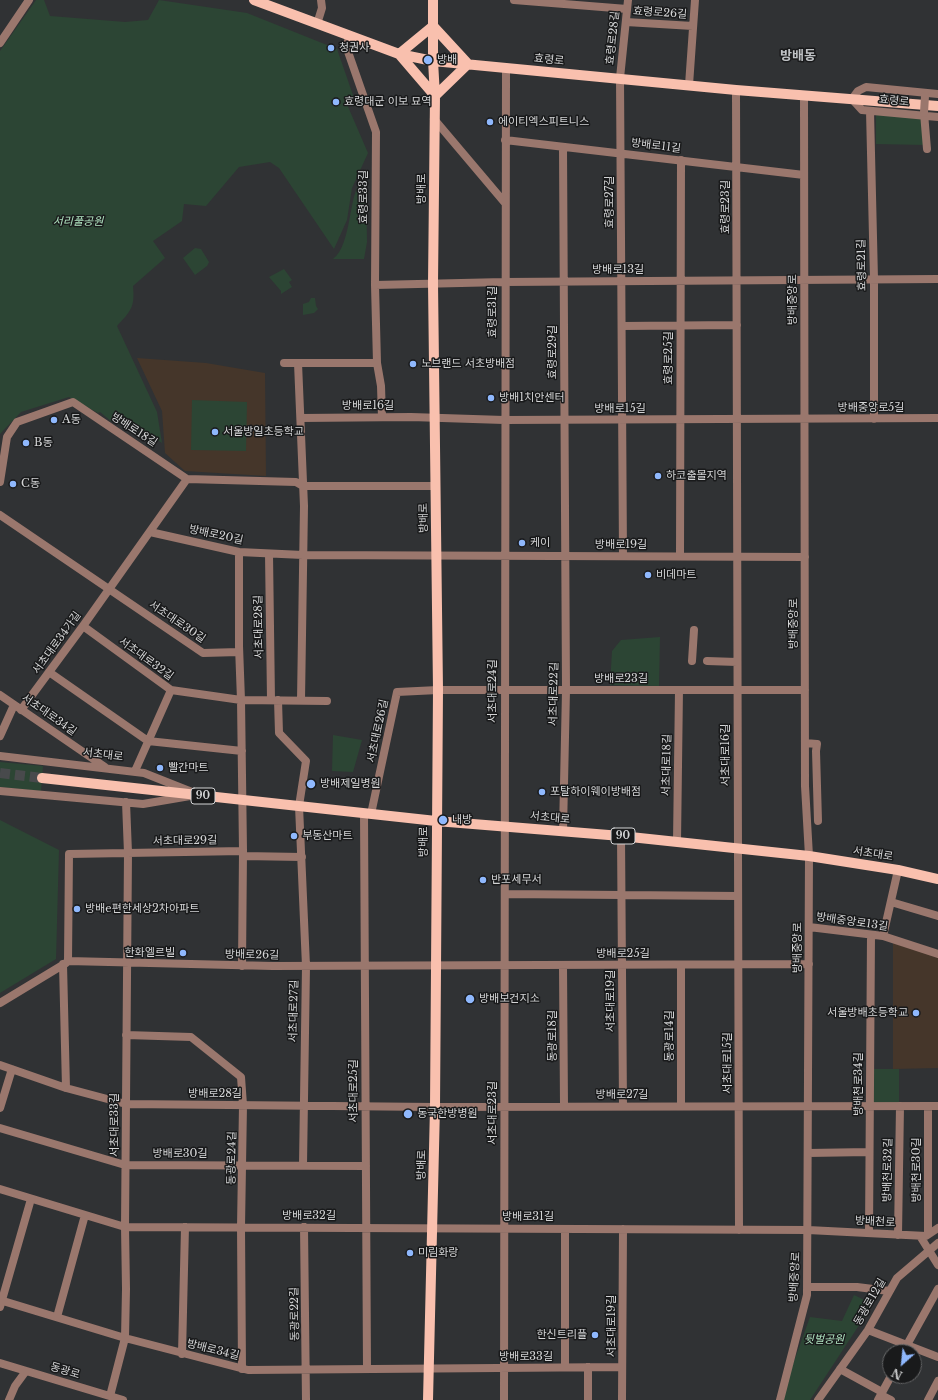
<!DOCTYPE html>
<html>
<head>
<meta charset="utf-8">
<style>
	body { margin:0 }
	#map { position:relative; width:938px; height:1400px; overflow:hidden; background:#303234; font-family:"Libre Baskerville",serif }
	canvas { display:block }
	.north { position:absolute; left:882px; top:1344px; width:40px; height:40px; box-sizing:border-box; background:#191a1b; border:1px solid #636465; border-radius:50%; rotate:207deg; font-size:11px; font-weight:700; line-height:16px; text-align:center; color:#d3d4d5 }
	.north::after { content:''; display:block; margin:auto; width:14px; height:18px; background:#8fb8fd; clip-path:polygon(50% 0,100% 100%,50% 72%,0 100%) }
</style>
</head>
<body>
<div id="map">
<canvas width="938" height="1400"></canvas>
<div class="north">N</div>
</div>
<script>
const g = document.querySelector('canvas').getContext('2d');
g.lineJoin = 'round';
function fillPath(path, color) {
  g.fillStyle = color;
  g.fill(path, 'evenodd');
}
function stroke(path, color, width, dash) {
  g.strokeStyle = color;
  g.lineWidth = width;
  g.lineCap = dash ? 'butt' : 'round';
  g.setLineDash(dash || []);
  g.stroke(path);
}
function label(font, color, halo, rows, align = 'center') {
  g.font = font + ' "Libre Baskerville","Noto Sans KR",serif';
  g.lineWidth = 3;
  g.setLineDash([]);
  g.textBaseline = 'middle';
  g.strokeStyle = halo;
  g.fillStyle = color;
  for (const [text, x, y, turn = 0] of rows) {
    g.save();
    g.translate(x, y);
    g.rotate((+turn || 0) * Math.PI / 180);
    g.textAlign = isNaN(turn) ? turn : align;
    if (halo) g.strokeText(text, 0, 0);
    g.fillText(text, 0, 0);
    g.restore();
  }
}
fillPath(new Path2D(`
	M137,358L206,363L265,373L266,476L185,471L165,453L162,411Z
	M893,943L938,957V1068L893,1069Z`), '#45362a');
fillPath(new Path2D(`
	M36,0H44L50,16L125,22L148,20L159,0L247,13L337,49L354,98L346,102L368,153L352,188L347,220L334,249L279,168L270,162L239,167L206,206L184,204L182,221L153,241L165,258L133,286C135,307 131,311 117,326L157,412L162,443L149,434L112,422L100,412L98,413L69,397L21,412L0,434V51Z
	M876,112L923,116L925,145L876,144Z
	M363,180H366L367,242L364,259H333C353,244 348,189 363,180Z
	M195,248L201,249L209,262L207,266L195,275L183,258Z
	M284,269L292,280L289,282L292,287L281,294V291L269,277Z
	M311,298H315L316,306L318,309L314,313L303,315V304L309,302Z
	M192,400L247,402L246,451L191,450Z
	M660,637L659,686L610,685L612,651L621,640Z
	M333,735L362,740L353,772L332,771Z
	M0,762L43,766L41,791L0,787Z
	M0,820L59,850L56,959L0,993Z
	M871,1069H899V1104H871Z
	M854,1295L873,1304L810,1400H780L810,1317L842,1321Z`), '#2c4534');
stroke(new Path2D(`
	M0,773L42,778`), '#484a4c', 10, [10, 5]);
stroke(new Path2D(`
	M514,0L627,9
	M626,22L693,26
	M317,24L322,8L321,0
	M350,36L346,46L376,132L375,285L377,363L381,386L382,417
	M0,43L29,0
	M689,85L695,0
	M736,90L739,1230
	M938,94L866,87L858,91L852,99L862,110L938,117
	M870,111L874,279V419
	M924,113L927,149
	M434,119L505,203
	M505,140L804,175
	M563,147L566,690L563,831
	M375,285L504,282L938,279
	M622,326L737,325
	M284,363H377
	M298,363L304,506L301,700
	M301,418L411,417L504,420L938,418
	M0,482L7,437L17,422L73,402L187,479L296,482L303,486H436
	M0,515L203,653L239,652
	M150,532L239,552L303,555L805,557
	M239,552V646L241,700L243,851L242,966
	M269,554L271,700
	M623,556L620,78L628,0
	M680,556L681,160
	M83,626L171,690L241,700L327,701
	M692,661L694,630
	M707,661L737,662
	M49,672L148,741L242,751
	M0,695L105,767
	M278,700L279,733L306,761L299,806L306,966L303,1165
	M21,710L83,626L187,479
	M0,736L14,705
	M805,743L817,744L816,751L818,821
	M0,756L144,773L192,792
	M135,771L171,690
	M0,791L143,804L190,796
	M364,813L367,1369
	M371,814L397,692L438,690H805
	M621,836L623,1106
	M677,842L679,690
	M243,856L302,857
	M505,894L738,896
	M891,902L938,916
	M809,927L883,936L938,954
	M883,936L898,870
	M68,961L273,966L809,964
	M68,961L69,854L243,851
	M63,964L66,1088
	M563,966L564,1106
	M0,1003L66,963
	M126,1035L191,1037L241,1077L243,1105L241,1227L242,1369
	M0,1065L66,1088L126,1104L435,1107L938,1106
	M681,1106V965
	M928,1106V1234
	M0,1108L12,1069
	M0,1128L125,1165L366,1166
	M808,1153L869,1152
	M0,1189L125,1227L808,1230L926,1236L938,1228
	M304,1227L306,1400
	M565,1229V1367
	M869,1233L871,935
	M898,1235L900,1106
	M920,1236L938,1265
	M807,1287H857L889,1291
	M0,1300L125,1338L248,1370L622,1367
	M0,1307L31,1199
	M57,1317L85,1215
	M868,1330L938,1357
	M903,1352L938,1289
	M182,1354L185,1227
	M0,1363L123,1400
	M840,1369L882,1392
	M881,1395L891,1400
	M110,1396L125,1338L126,1289L125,1227L128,853L126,802
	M9,1400L15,1386L26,1371
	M504,1400L506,68
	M588,1400V1367
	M622,1400L623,1229
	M780,1400L807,1295L809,856L805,786L804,95
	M818,1400L868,1330L897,1278L938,1243
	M878,1400L891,1376
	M928,1400L938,1381`), '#9a776d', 8);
stroke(new Path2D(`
	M254,0L399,54L433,61L736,90L938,106
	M433,26L468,64L435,96L399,54Z
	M42,778L436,821L621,836L809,856L898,870L938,879
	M428,1400L435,1107L438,690L433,283L435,96L433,61V0`), '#f9c0ae', 10);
stroke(new Path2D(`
	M924,113L925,96`), '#9a776d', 8);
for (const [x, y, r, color] of [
	[331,48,4,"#8fb8fd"],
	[428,60,5,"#8fb8fd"],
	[336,102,4,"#8fb8fd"],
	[490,122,4,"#8fb8fd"],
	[413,364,4,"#8fb8fd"],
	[491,398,4,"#8fb8fd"],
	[54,420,4,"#8fb8fd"],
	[215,432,4,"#8fb8fd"],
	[26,443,4,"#8fb8fd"],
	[658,476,4,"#8fb8fd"],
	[13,484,4,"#8fb8fd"],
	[522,543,4,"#8fb8fd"],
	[648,575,4,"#8fb8fd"],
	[160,768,4,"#8fb8fd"],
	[311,784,5,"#8fb8fd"],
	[542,792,4,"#8fb8fd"],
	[443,820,5,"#8fb8fd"],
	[294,836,4,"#8fb8fd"],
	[483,880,4,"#8fb8fd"],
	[77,909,4,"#8fb8fd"],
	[183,953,4,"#8fb8fd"],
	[470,999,5,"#8fb8fd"],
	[916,1013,4,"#8fb8fd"],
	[408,1114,5,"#8fb8fd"],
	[410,1253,4,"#8fb8fd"],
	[595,1335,4,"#8fb8fd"]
]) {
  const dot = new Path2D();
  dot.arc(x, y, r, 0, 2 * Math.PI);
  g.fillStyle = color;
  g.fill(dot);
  stroke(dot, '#191a1b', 1.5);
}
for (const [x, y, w] of [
	[203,796,24],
	[623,836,24]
]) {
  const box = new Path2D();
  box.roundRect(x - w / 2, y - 8, w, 16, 3);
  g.fillStyle = '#191a1b';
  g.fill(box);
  stroke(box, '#d3d4d5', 1);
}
label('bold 10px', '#d3d4d5', null, [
	["90",203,796],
	["90",623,836]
]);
label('11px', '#d3d4d5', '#191a1b', [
	["효령로26길",660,13,4],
	["효령로28길",613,38,-84],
	["효령로",549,60,6],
	["효령로",894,101,6],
	["방배로11길",656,146,7],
	["방배로",422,189,-90],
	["효령로33길",364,197,-90],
	["효령로27길",610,202,-90],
	["효령로23길",726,207,-90],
	["효령로21길",862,265,-91],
	["방배로13길",618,270],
	["방배중앙로",793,300,-90],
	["효령로31길",493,312,-90],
	["효령로29길",553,352,-90],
	["효령로25길",669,358,-90],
	["방배로16길",368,406],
	["방배중앙로5길",871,408],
	["방배로15길",620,409],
	["방배로18길",134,430,33],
	["방배로",424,518,-91],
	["방배로20길",216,535,12],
	["방배로19길",621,545],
	["서초대로30길",177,622,34],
	["방배중앙로",794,624,-90],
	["서초대로28길",259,627,-91],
	["서초대로34가길",57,643,-54],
	["서초대로32길",146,659,36],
	["방배로23길",621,679],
	["서초대로24길",493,691,-90],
	["서초대로22길",554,694,-89],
	["서초대로34길",49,715,35],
	["서초대로26길",378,731,-78],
	["서초대로",103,755,7],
	["서초대로16길",726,755,-90],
	["서초대로18길",667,765,-89],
	["서초대로",550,818,5],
	["서초대로29길",185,841,-1],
	["방배로",424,842,-90],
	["서초대로",873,854,9],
	["방배중앙로13길",852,922,8],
	["방배중앙로",798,948,-90],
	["방배로25길",623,954],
	["방배로26길",252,955,1],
	["서초대로19길",611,1001,-90],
	["서초대로27길",294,1011,-89],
	["동광로18길",553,1036,-90],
	["동광로14길",670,1036,-90],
	["서초대로15길",728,1063,-90],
	["방배천로34길",859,1084,-90],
	["서초대로25길",354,1091,-90],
	["방배로28길",215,1094],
	["방배로27길",622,1095],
	["서초대로23길",493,1113,-90],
	["서초대로33길",115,1125,-90],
	["방배로30길",180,1154],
	["동광로24길",232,1158,-89],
	["방배로",422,1165,-89],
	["방배천로32길",888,1170,-89],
	["방배천로30길",917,1170,-90],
	["방배로32길",309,1216],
	["방배로31길",528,1217],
	["방배천로",875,1222,3],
	["방배중앙로",795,1277,-87],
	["동광로12길",870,1302,-60],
	["동광로22길",295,1314,-91],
	["서초대로19길",612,1326,-90],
	["방배로34길",213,1350,14],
	["방배로33길",526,1357],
	["동광로",65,1371,17]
]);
label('11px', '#d3d4d5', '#191a1b', [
	["청권사",339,48],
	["방배",437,60],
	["효령대군 이보 묘역",344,102],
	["에이티엑스피트니스",498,122],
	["노브랜드 서초방배점",421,364],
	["방배1치안센터",499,398],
	["A동",62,420],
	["서울방일초등학교",223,432],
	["B동",34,443],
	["하코출몰지역",666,476],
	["C동",21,484],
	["케이",530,543],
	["비데마트",656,575],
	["빨간마트",168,768],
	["방배제일병원",320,784],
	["포탈하이웨이방배점",550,792],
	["내방",452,820],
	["부동산마트",302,836],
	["반포세무서",491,880],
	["방배e편한세상2차아파트",85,909],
	["한화엘르빌",175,953,"right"],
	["방배보건지소",479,999],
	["서울방배초등학교",908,1013,"right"],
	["동국한방병원",417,1114],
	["미림화랑",418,1253],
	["한신트리플",587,1335,"right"]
], 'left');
label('italic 11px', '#b1e5c2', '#191a1b', [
	["서리풀공원",78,222],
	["뒷벌공원",824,1340]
]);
label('bold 13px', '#bfc2c5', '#191a1b', [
	["방배동",798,56]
]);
</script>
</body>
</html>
